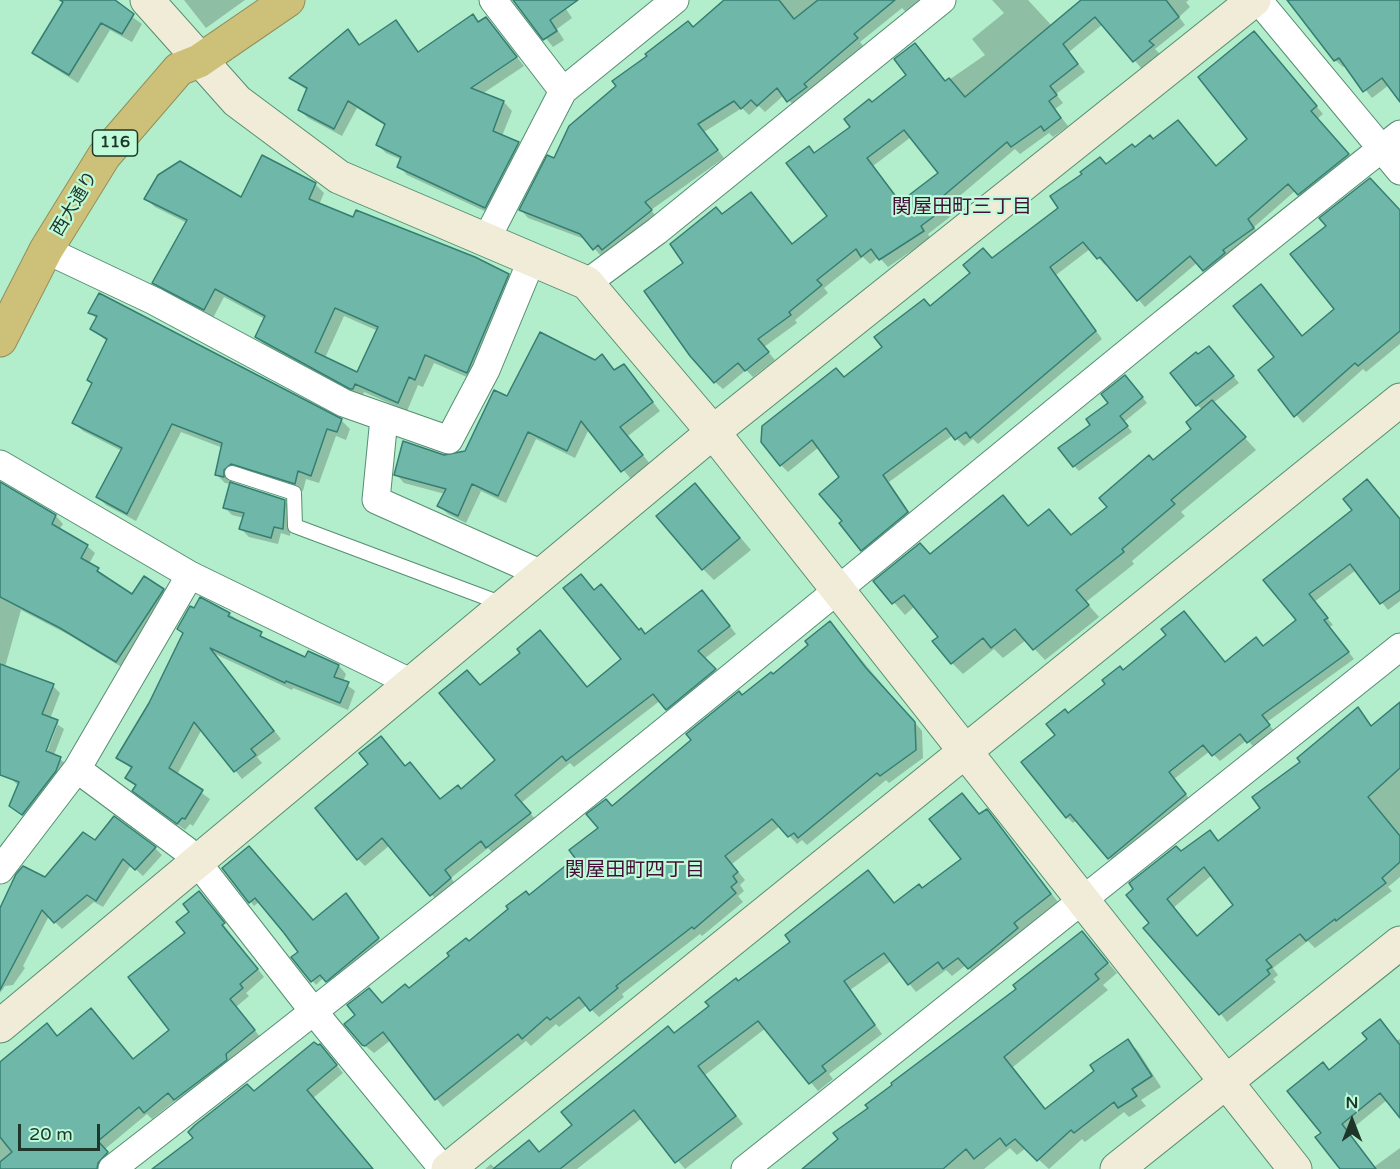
<!DOCTYPE html>
<html>
<head>
<meta charset="utf-8">
<style>
	body { margin:0 }
	#map { position:relative; width:1400px; height:1169px; overflow:hidden; background:#b2eecc; font-family:"Varela Round",sans-serif }
	canvas { display:block }
	.north { position:absolute; left:1322px; top:1091px; width:60px; height:60px; -webkit-text-stroke:4px #bffbd9; paint-order:stroke; rotate:0deg; font-size:16px; font-weight:700; line-height:24px; text-align:center; color:#1e362a }
	.north::after { content:''; display:block; margin:auto; width:21px; height:27px; background:#1e362a; clip-path:polygon(50% 0,100% 100%,50% 72%,0 100%) }
	.scale { position:absolute; left:18px; top:1124px; width:82px; height:27px; box-sizing:border-box; border:3px solid #1e362a; border-top:0; padding-left:8px; font-size:18px; line-height:21px; white-space:nowrap; color:#1e362a; -webkit-text-stroke:4px #bffbd9; paint-order:stroke }
</style>
</head>
<body>
<div id="map">
<canvas width="1400" height="1169"></canvas>
<div class="north">N</div>
<div class="scale">20 m</div>
</div>
<script>
const g = document.querySelector('canvas').getContext('2d');
g.lineJoin = 'round';
function fillPath(path, color) {
  g.fillStyle = color;
  g.fill(path, 'evenodd');
}
function stroke(path, color, width, dash) {
  g.strokeStyle = color;
  g.lineWidth = width;
  g.lineCap = dash ? 'butt' : 'round';
  g.setLineDash(dash || []);
  g.stroke(path);
}
function label(font, color, halo, rows, align = 'center') {
  g.font = font + ' "Varela Round","Noto Sans JP",sans-serif';
  g.lineWidth = 4.5;
  g.setLineDash([]);
  g.textBaseline = 'middle';
  g.strokeStyle = halo;
  g.fillStyle = color;
  for (const [text, x, y, turn = 0] of rows) {
    g.save();
    g.translate(x, y);
    g.rotate((+turn || 0) * Math.PI / 180);
    g.textAlign = isNaN(turn) ? turn : align;
    if (halo) g.strokeText(text, 0, 0);
    g.fillText(text, 0, 0);
    g.restore();
  }
}
fillPath(new Path2D(`
	M58,0H109L142,24L132,42L110,30L78,83L43,61L34,52L64,4Z
	M184,0H245L206,28Z
	M515,0H560L572,18L557,29L564,40L553,47Z
	M726,0H927L908,14L902,8L860,42L864,47L796,108L784,95L765,112L759,106L749,115L742,108L704,132L724,158L651,210L658,219L610,256L606,252L601,256L587,240L528,218L521,210L555,160Z
	M992,0H1028L1052,26L1083,0H1189L1186,2L1190,7L1179,17L1185,25L1155,49L1160,54L1142,69L1103,24L1069,52L1085,72L1056,94L1063,103L1055,109L1068,126L1053,137L1049,133L1020,154L1015,149L949,205L955,213L928,234L930,238L888,267L879,257L870,264L863,257L824,288L828,293L795,320L797,323L764,347L775,360L753,377L746,370L723,389L715,382L685,264L723,216L792,245L830,216L815,154L852,127L872,104L908,75L922,52L946,82L985,55L972,39L1004,13ZM911,137L940,173L901,203L873,166Z
	M1293,0H1400V100L1389,85L1372,98L1346,65L1343,67L1335,60Z
	M473,16L480,23L486,19L524,66L482,94L504,102L512,111L502,136L518,144L526,152L493,215L407,175L399,166L402,160L386,153L377,144L386,126L357,108L342,136L308,118L300,110L308,91L291,79L348,31L360,45L396,22L419,52Z
	M1261,40L1323,114L1317,119L1355,162L1306,201L1296,190L1254,227L1260,236L1211,277L1198,262L1145,307L1107,263L1105,265L1090,249L1056,275L1102,339L978,444L973,439L964,446L953,435L889,482L914,519L869,557L844,521L841,477L819,447L788,472L781,465L845,379L931,308L1060,209L1107,166L1135,149L1154,141L1216,167L1249,139Z
	M1373,180L1400,212V344L1366,372L1363,369L1303,423L1260,370L1336,309L1328,226L1321,219Z
	M315,184L324,193L319,205L508,275L517,284L476,381L434,363L423,387L418,385L407,411L364,392L362,397L266,346L257,337L265,319L224,297L213,318L163,291L154,282L187,223L155,207L146,199H242ZM344,316L378,331L358,374L325,358Z
	M90,313L341,420L350,429L346,440L336,436L319,483L306,479L303,491L244,472L234,475L232,484L284,501L292,509L290,536L281,533L278,544L249,537L241,529L244,518L232,515L224,507L231,484L225,483L216,474L223,448L181,432L136,521L106,505L98,497L122,451L83,431L74,423L93,384L89,380L108,342L92,329L97,319Z
	M1215,354L1239,383L1213,403L1256,450L1181,512L1185,516L1132,561L1134,564L1086,602L1099,617L1045,660L1026,640L1003,658L994,649L963,674L952,663L940,637L915,606L905,615L876,582L931,555L1003,497L1029,527L1049,511L1072,536L1109,507L1154,462L1193,429L1203,410L1197,405L1198,356Z
	M602,356L615,371L632,375L660,411L628,436L650,464L631,479L589,429L575,458L536,439L506,503L481,491L466,523L448,514L439,506L445,494L404,483L396,474L444,457L466,453L508,398Z
	M1131,382L1147,403L1124,422L1132,432L1079,471L1074,466L1092,425Z
	M0,484L56,516L63,524L59,530L87,546L95,553L89,564L133,596L163,590L170,597L123,668L69,635L21,610L5,667L53,686L60,693L50,719L64,729L54,755L68,765L30,821L11,806L19,786L0,769ZM55,723H58L45,758L42,757Z
	M706,497L751,550L714,580L703,569Z
	M1400,520V601L1388,610L1356,570L1314,602L1333,625L1329,627L1354,659L1267,722L1275,732L1255,748L1247,740L1220,761L1210,751L1174,779L1191,801L1116,865L1077,820L1073,823L1067,817L1057,735L1068,715L1123,671L1225,664L1264,648L1298,620L1266,580Z
	M595,592L646,635L709,599L736,634L704,659L722,677L674,716L661,700L574,767L570,763L521,803L537,821L494,854L488,848L451,878L457,886L438,902L390,845L365,866L358,859L406,767L417,771L441,800L461,790L497,760L481,687L588,689L623,659Z
	M229,614L269,641L306,659L309,653L339,666L346,674L343,682L355,691L348,710L293,688L292,690L213,653L281,739L257,757L262,763L242,779L202,729L177,775L210,799L193,826L190,824L185,830L142,798L137,787L127,778L132,769L118,758L150,704L184,635L178,629Z
	M830,623L922,731L923,758L889,783L886,780L807,845L802,840L797,844L780,826L732,864L745,880L740,885L744,891L738,896L743,902L702,936L700,934L622,994L624,997L599,1017L587,1005L559,1027L556,1024L531,1046L526,1041L443,1107L391,1040L374,1053L363,1044L383,1005L410,990L577,858L612,807L742,697L810,645Z
	M1400,704V877L1388,887L1392,891L1315,948L1308,941L1273,968L1278,975L1273,979L1276,982L1227,1022L1152,923L1181,853L1209,832L1219,842L1262,808L1302,762L1299,758L1358,709L1372,727ZM1212,875L1235,906L1198,937L1173,908Z
	M962,795L980,816L987,811L994,819L1058,902L1020,932L1024,936L977,976L966,965L952,976L946,970L916,992L891,961L850,990L882,1034L829,1074L833,1079L818,1091L766,1028L705,1075L743,1124L685,1169L642,1118L577,1169H496L539,1154L675,1035L739,982L895,904L922,889L963,859Z
	M96,842L155,848L162,855L143,876L131,865L103,907L94,902L62,929L49,916L23,966L25,968L13,985L5,986L0,993V906L2,907L46,879Z
	M224,868L313,921L349,898L381,942L330,984L324,977L316,985L293,957L300,952L260,901L254,906Z
	M199,893L264,977L246,993L249,996L236,1007L261,1038L183,1107L176,1100L152,1119L147,1114L105,1149L114,1161L106,1169H0V1064L58,1037L134,1061L171,1030L187,933Z
	M1082,933L1117,973L1103,985L1108,990L1013,1067L1046,1110L1096,1072L1128,1041L1138,1051L1161,1087L1141,1100L1146,1106L1129,1117L1124,1112L1085,1142L1082,1139L1049,1169L1026,1148L1017,1155L1010,1148L984,1169H804L840,1140L870,1108L1018,990Z
	M1400,1039V1115L1387,1100L1348,1132L1374,1167L1400,1148V1169H1349L1323,1133L1329,1071Z
	M327,1053L343,1073L313,1098L373,1169H155L254,1093Z
	M491,1164L495,1169H485Z`), '#0003');
const building = new Path2D(`
	M60,0H115L134,14L122,34L101,23L69,75L32,53L63,2Z
	M513,0H578L550,20L557,31L543,40Z
	M724,0H779L794,19L818,0H895L854,34L858,38L804,84L807,87L787,102L777,88L757,106L751,100L741,109L734,101L698,124L718,150L645,202L652,210L602,250L598,245L593,250L580,234L519,210L547,155L554,158L569,126L616,86L612,81L647,56L645,54L688,21L693,27Z
	M1081,0H1166L1179,17L1149,41L1154,45L1133,62L1095,17L1063,44L1078,64L1050,86L1057,95L1049,101L1061,118L1044,131L1041,126L1011,147L1007,142L942,197L949,205L921,226L924,231L879,260L871,249L861,257L856,249L817,280L822,285L789,312L791,315L758,339L769,352L745,371L738,363L714,383L690,356L644,291L683,263L670,244L716,207L722,214L751,192L792,244L827,216L786,163L809,146L814,153L850,127L844,119L869,99L872,102L906,75L894,59L915,43L945,81L949,78L965,97ZM904,130L938,173L900,202L867,158Z
	M1287,0H1400V102L1382,78L1363,92L1339,58L1334,61Z
	M473,14L478,22L486,17L517,57L471,88L504,101L493,131L519,142L485,208L397,167L401,157L376,145L385,124L348,101L334,129L298,110L307,88L289,78L348,29L359,45L396,20L418,52Z
	M1254,31L1317,106L1311,111L1349,154L1298,195L1288,184L1248,219L1254,228L1223,250L1225,253L1203,271L1190,256L1137,301L1100,257L1097,259L1083,242L1050,267L1096,331L970,438L966,432L955,440L946,428L883,475L908,512L861,551L839,523L842,521L819,494L839,477L812,440L780,466L761,442L762,426L836,368L844,377L882,347L874,337L924,299L930,306L970,273L963,265L983,248L992,258L1058,208L1050,196L1082,174L1080,172L1100,157L1106,164L1132,144L1135,147L1150,135L1153,139L1178,120L1216,166L1247,139L1198,77Z
	M262,155L316,183L309,199L353,217L356,210L475,257L509,274L467,373L425,355L415,380L409,377L398,403L355,384L353,389H350L255,337L265,316L215,289L204,310L152,283L187,220L144,199L158,175L180,161L241,197ZM335,308L378,327L357,372L315,352Z
	M1370,178L1400,210V331L1358,366L1355,363L1294,417L1258,370L1274,357L1233,306L1261,284L1302,336L1334,309L1290,254L1326,226L1319,218Z
	M99,293L342,419L337,432L327,429L311,476L298,471L295,484L231,464L224,470V477L215,475L222,443L172,424L127,514L96,497L122,448L72,423L92,383L87,380L107,339L90,329L97,316L88,313Z
	M540,332L595,360L602,354L614,370L624,364L653,402L620,427L643,455L621,472L581,421L567,451L528,432L498,496L472,484L458,516L437,506L446,489L394,475L403,441L444,455L465,451L494,390L507,396Z
	M1209,346L1234,376L1196,406L1170,373L1196,352L1198,354Z
	M1125,375L1143,397L1120,416L1128,426L1073,467L1058,448L1090,425L1086,419L1108,403L1101,394Z
	M1212,400L1246,437L1171,500L1175,504L1122,549L1124,552L1076,590L1089,605L1033,650L1015,629L991,648L983,638L951,664L932,641L938,637L904,595L892,604L873,581L920,543L930,554L1003,495L1028,526L1049,509L1071,535L1107,507L1099,498L1149,455L1153,460L1191,429L1186,422Z
	M1367,479L1400,519V590L1380,604L1350,564L1309,594L1328,618L1324,620L1349,652L1262,715L1270,725L1247,743L1240,734L1212,756L1203,745L1169,772L1186,794L1108,859L1070,814L1066,818L1021,762L1055,735L1046,724L1065,709L1068,713L1105,684L1102,680L1120,666L1123,670L1166,635L1161,629L1184,611L1225,662L1256,637L1263,646L1296,620L1263,580L1352,510L1343,499Z
	M0,482L56,515L52,524L88,545L81,558L99,568L97,571L132,594L144,576L164,589L116,662L60,628L0,597Z
	M230,482L285,500L283,529L274,527L271,538L239,529L244,513L223,508Z
	M695,483L740,538L702,570L656,516Z
	M581,574L594,590L601,584L639,630L641,628L645,634L702,590L730,626L698,651L716,669L666,710L653,694L566,761L562,756L515,795L531,813L486,848L481,841L445,870L451,878L430,896L382,838L357,860L315,808L368,764L359,753L381,736L405,766L410,762L440,799L458,785L461,789L495,760L439,693L467,670L480,685L520,653L517,649L540,630L587,687L621,659L563,588Z
	M200,597L230,613L228,616L262,632L260,636L305,657L308,651L339,665L334,677L349,682L340,703L286,681L285,683L210,648L274,731L251,749L256,755L234,772L194,722L169,768L203,790L185,819L182,818L177,824L132,791L136,785L125,778L132,767L116,758L149,703L183,633L177,629L190,606L194,608Z
	M830,621L866,668L915,722L916,750L880,776L877,773L798,838L794,833L788,837L772,819L725,856L738,872L733,876L737,882L731,887L736,893L694,929L692,927L616,986L618,988L590,1011L579,997L550,1020L547,1017L522,1039L518,1034L435,1100L383,1032L365,1046L362,1045L344,1024L355,1015L347,1005L369,988L382,1003L405,984L409,988L449,956L447,953L466,938L469,941L508,909L506,906L526,891L529,895L575,858L569,850L598,828L586,814L606,799L612,806L691,740L686,734L739,691L742,695L771,672L773,674L808,645L805,641Z
	M0,664L54,684L42,714L58,720L46,751L61,757L56,771L22,815L9,806L19,782L0,775Z
	M1400,702V768L1368,797L1400,836V862L1382,878L1386,883L1336,921L1335,919L1306,941L1300,934L1266,960L1272,967L1267,970L1270,974L1219,1015L1143,928L1149,923L1126,895L1133,889L1129,883L1176,846L1181,851L1210,830L1218,841L1260,808L1252,797L1300,762L1297,758L1358,707L1371,726ZM1204,867L1233,905L1197,936L1167,899Z
	M962,793L979,814L987,809L1051,894L1014,923L1018,928L994,948L968,969L958,958L943,969L938,962L908,985L884,953L844,981L875,1025L822,1066L826,1071L809,1084L758,1021L698,1066L736,1116L675,1163L634,1110L560,1169H493L529,1140L539,1152L572,1125L561,1112L668,1026L674,1033L709,1006L705,1002L736,978L738,981L790,942L785,935L868,870L894,903L919,884L922,888L961,859L929,819Z
	M114,816L156,847L135,870L123,859L96,901L87,895L54,923L42,910L0,990V908L16,874L23,866L45,877L83,832L95,840Z
	M249,846L313,920L346,893L379,938L326,982L320,975L311,982L291,957L298,952L284,933L255,898L249,903L222,868Z
	M199,891L225,923L222,925L258,969L240,984L243,988L230,999L255,1030L226,1054L227,1060L174,1100L168,1093L144,1113L139,1107L98,1141L108,1152L98,1163L97,1169H0V1162L12,1152L0,1137V1062L47,1023L57,1036L91,1008L133,1059L169,1030L128,977L185,933L176,922L189,912L183,904Z
	M1082,931L1108,963L1095,974L1099,979L1004,1057L1045,1109L1094,1071L1090,1065L1128,1039L1152,1076L1132,1089L1137,1096L1118,1108L1114,1102L1074,1133L1071,1130L1037,1161L1015,1139L1006,1146L1000,1138L974,1159L966,1149L943,1169H802L838,1139L833,1133L868,1108L865,1105L892,1085L891,1083L1016,989L1013,985Z
	M1380,1019L1400,1045V1118L1380,1093L1342,1124L1376,1169H1340L1315,1137L1321,1133L1287,1091L1323,1062L1329,1070L1367,1039L1362,1033Z
	M314,1042L318,1045L320,1044L337,1065L307,1090L373,1169H152L193,1138L188,1132L195,1125L247,1084L254,1091Z`);
fillPath(building, '#6fb8a9');
stroke(building, '#357e72', 1.5);
const lane = new Path2D(`
	M232,473L294,493L295,526L503,604`);
const street = new Path2D(`
	M493,0L563,91
	M1258,0L1400,171
	M486,240L563,91L675,0
	M46,250L154,301L344,403L449,440L486,370L532,259
	M587,283L657,231L942,0
	M384,418L376,500L542,574
	M0,464L190,575L412,683
	M77,769L190,575
	M0,870L77,769L186,850L197,862L314,1012L443,1169
	M112,1169C322,1006 530,841 736,673C957,493 1176,310 1400,134
	M745,1169L1400,647`);
const secondary = new Path2D(`
	M147,0L237,101L339,177L587,283L713,432L1295,1169
	M0,1026L713,432L1254,0
	M448,1169L1400,400
	M1117,1169L1400,943`);
const highway = new Path2D(`
	M0,340L46,250L104,156L179,69L199,61L288,0`);
stroke(lane, '#558e70', 16);
stroke(street, '#558e70', 29);
stroke(secondary, '#558e70', 35);
stroke(highway, '#90905d', 35);
stroke(lane, '#fff', 14);
stroke(street, '#fff', 27);
stroke(secondary, '#f0ecd7', 33);
stroke(highway, '#cdc179', 33);
for (const [x, y, w] of [
	[115,143,45]
]) {
  const box = new Path2D();
  box.roundRect(x - w / 2, y - 13, w, 26, 4.5);
  g.fillStyle = '#bffbd9';
  g.fill(box);
  stroke(box, '#1e362a', 1.5);
}
label('bold 16px', '#1e362a', null, [
	["116",115,143]
]);
label('18px', '#1e362a', '#bffbd9', [
	["西大通り",75,204,-59]
]);
label('20px', '#460d38', '#bffbd9', [
	["関屋田町三丁目",962,208],
	["関屋田町四丁目",635,871]
]);
</script>
</body>
</html>
